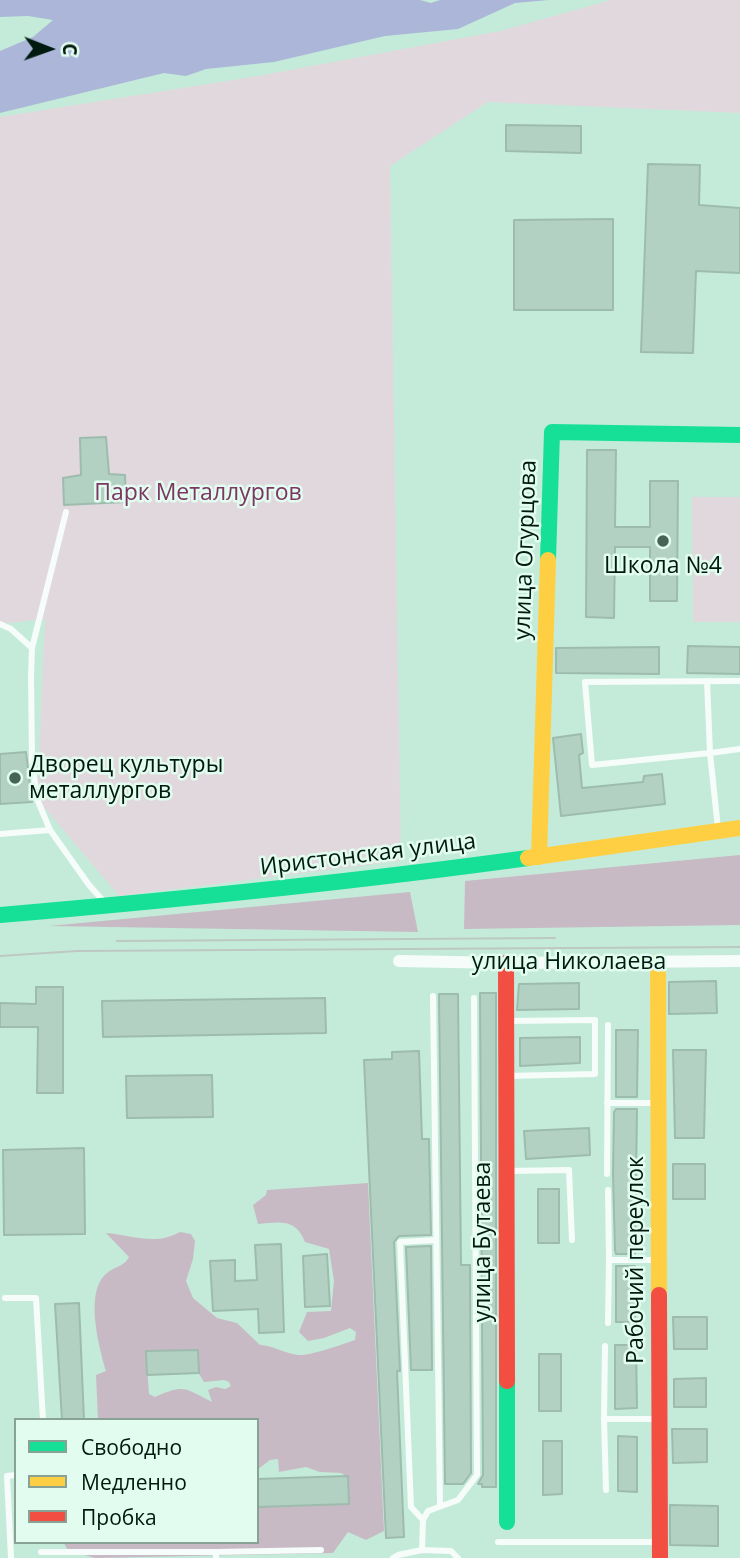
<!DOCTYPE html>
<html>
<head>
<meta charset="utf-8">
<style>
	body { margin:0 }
	#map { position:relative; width:740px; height:1558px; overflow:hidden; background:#c4ebd9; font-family:"Open Sans",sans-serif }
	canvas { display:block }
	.legend { position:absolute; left:14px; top:1418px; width:245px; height:126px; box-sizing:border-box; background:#e2fdf0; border:2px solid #88a296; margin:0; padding:9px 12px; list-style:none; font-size:21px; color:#001a0f }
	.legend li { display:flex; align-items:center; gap:14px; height:35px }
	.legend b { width:35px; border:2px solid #88a296 }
	.north { position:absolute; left:14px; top:14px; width:70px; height:70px; -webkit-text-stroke:5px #e2fdf0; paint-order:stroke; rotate:91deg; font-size:19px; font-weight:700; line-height:28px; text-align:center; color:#001a0f }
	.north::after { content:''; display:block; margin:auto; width:24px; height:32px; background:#001a0f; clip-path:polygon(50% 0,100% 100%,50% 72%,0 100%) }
</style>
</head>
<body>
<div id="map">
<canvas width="740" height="1558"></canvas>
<ul class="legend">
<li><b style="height:9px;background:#16e098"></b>Свободно</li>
<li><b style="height:9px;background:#ffcf43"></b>Медленно</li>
<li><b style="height:9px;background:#f24e42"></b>Пробка</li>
</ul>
<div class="north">С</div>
</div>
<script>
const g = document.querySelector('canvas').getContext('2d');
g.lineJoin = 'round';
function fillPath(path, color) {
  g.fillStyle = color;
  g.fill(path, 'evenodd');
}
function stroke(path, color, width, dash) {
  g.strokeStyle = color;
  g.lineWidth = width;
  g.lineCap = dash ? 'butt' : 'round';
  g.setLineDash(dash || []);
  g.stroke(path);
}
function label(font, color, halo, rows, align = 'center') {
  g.font = font + ' "Open Sans",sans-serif';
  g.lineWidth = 5;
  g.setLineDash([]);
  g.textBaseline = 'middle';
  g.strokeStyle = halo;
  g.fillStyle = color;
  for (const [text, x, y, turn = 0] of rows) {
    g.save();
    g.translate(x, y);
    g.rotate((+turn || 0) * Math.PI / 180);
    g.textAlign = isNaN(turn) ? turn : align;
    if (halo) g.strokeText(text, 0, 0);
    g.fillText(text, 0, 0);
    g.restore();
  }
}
fillPath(new Path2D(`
	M611,0H740V113L488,102L390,166L401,861L119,896L37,799L45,619L0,624V117L258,76L500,31Z
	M692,497H740V622H693Z`), '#e1d8de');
fillPath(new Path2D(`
	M740,855V925L464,929L465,881Z
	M410,892L418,932L49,926Z
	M368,1183L384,1531L366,1540L348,1532L333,1553L95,1558L68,1550L63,1542H257V1507L348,1504V1477L341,1473L320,1472L306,1467L279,1472L278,1459L270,1460L257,1470V1420H98L96,1375L106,1371C99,1347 84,1291 107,1273C115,1266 124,1267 129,1257L106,1233C132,1235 155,1246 180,1232L191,1234L195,1241L193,1259L186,1281L193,1298L217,1318L237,1323L260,1345C273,1345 285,1354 299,1355C310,1356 343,1344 355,1340L356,1332L350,1328L324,1338L308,1341L299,1332L307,1312L331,1311L334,1281L329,1249L305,1242C296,1218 279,1222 258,1224L253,1205L266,1195L267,1190ZM198,1350L199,1374L204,1382L224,1380L229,1382L231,1386L225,1389L216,1387L208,1390L212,1402C184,1388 185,1384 155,1397L149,1394L146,1351Z`), '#c8bac4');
fillPath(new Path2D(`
	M0,0H420L431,3L440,0H549L515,3L458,29L385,36L274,62L206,69L186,76L164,73L0,113V51L33,37L53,20L28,16L0,17Z`), '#abb6d8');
const building = new Path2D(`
	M506,125L581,126V153L506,151Z
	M648,164L700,165L699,205L740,208V273L696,271L693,353L641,352Z
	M613,219V310H514V220Z
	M106,437L109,474L125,475L126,502L64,505L63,478L81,475L80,438Z
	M587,450H616L615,527H650V481H678L677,601H650V547H615L614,618L586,617Z
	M688,646L740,647V674L687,673Z
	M659,647V674L556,673V648Z
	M581,734L583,753L579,755L582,788L643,782L644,776L662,774L665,804L561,816L553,738Z
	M26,752L32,802L0,804V754Z
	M716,981L717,1013L669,1014V982Z
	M579,983V1009L517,1010L519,984Z
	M36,987H63V1093H37L38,1027H0V1003L36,1004Z
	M480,993H496V1487H482V1484H478L483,1475Z
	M439,994H458L461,1265H470L471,1473L463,1484H445Z
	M325,998L326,1033L103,1037L102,1001Z
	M616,1030H638L637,1097H616Z
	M580,1037V1063L520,1066V1038Z
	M673,1050H706L704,1138H675Z
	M419,1051L422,1139H429L431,1235L399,1236L394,1242L400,1371H397L404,1537L386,1538L364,1060L392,1059V1052Z
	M212,1075L213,1117L127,1118L126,1076Z
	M616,1109H637L635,1254H616L615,1250L613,1174L614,1112Z
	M589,1128L590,1155L526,1159L524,1131Z
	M84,1148L85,1234L4,1235L3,1150Z
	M673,1164H705V1199H673Z
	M538,1189H559V1243H538Z
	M281,1244L284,1332L259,1333L258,1309L213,1311L210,1261L235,1260V1281L257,1280L255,1245Z
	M431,1246L432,1370H411L406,1247Z
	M327,1254L330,1306L305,1307L303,1256Z
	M616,1266H635V1322H616Z
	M79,1303L84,1420H62L55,1304Z
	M673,1317H707V1349H674Z
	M615,1345H636L637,1408L615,1409Z
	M198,1350L199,1373L147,1375L146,1351Z
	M539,1354H561V1411H539Z
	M706,1378V1407H674V1379Z
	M672,1429H707V1462L673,1463Z
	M618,1436L637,1437V1492L618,1491Z
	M543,1441H562V1494L543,1495Z
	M348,1476L349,1504L257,1507V1479Z
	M670,1505L718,1506V1546L670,1545Z`);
fillPath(building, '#b3d1c3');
stroke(building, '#9dbcae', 2);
stroke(new Path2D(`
	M0,624L11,629L32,648
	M707,681L710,753L740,749
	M718,829L710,753L592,765L585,682L740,681
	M50,830L37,799L32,761L31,676L32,648L66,512
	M0,834L50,830L89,885L107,905
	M433,996L440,1506
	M506,1076L595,1074V1020L507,1021
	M607,1103H657
	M508,1171L569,1170L572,1240
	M607,1174L608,1025
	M608,1190L609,1260H659
	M5,1298H36L43,1420
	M608,1323L609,1260
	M605,1346L604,1419H659
	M604,1419L606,1490
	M423,1520L411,1507L400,1242L436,1240
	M498,1542H658
	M41,1552H216
	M11,1558L7,1476L16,1475
	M216,1558V1552L321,1550
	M393,1558L398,1555L422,1550
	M458,1558L451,1551L422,1550L423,1520L428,1511L458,1500L477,1475L474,998`), '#f6fcf9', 6);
stroke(new Path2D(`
	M399,961L506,963L740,961`), '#f6fcf9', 12);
stroke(new Path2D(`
	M548,560L552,432L740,435
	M0,915C176,900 353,882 528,858
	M507,1381V1522`), '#16e098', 16);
stroke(new Path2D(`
	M539,857L548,560
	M528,858L740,828
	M658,962L659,1295`), '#ffcf43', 16);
stroke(new Path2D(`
	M506,963L507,1381
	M659,1295L660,1558`), '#f24e42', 16);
stroke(new Path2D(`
	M117,941L555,938
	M0,956L77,951L740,947`), '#bdc7c3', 2);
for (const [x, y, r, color] of [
	[663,541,7,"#456356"],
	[15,778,7,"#456356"]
]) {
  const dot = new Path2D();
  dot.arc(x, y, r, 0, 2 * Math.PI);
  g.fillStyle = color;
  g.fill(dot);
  stroke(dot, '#e2fdf0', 2.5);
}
label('23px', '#7c3661', '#e2fdf0', [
	["Парк Металлургов",198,493]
]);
label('23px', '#001a0f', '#e2fdf0', [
	["улица Огурцова",526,550,-88],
	["Иристонская улица",368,855,-7],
	["улица Николаева",569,962],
	["улица Бутаева",483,1242,-90],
	["Рабочий переулок",636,1260,-90]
]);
label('23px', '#001a0f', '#e2fdf0', [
	["Школа №4",663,566],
	["Дворец культуры",29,765,"left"],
	["металлургов",29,791,"left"]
]);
</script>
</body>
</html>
